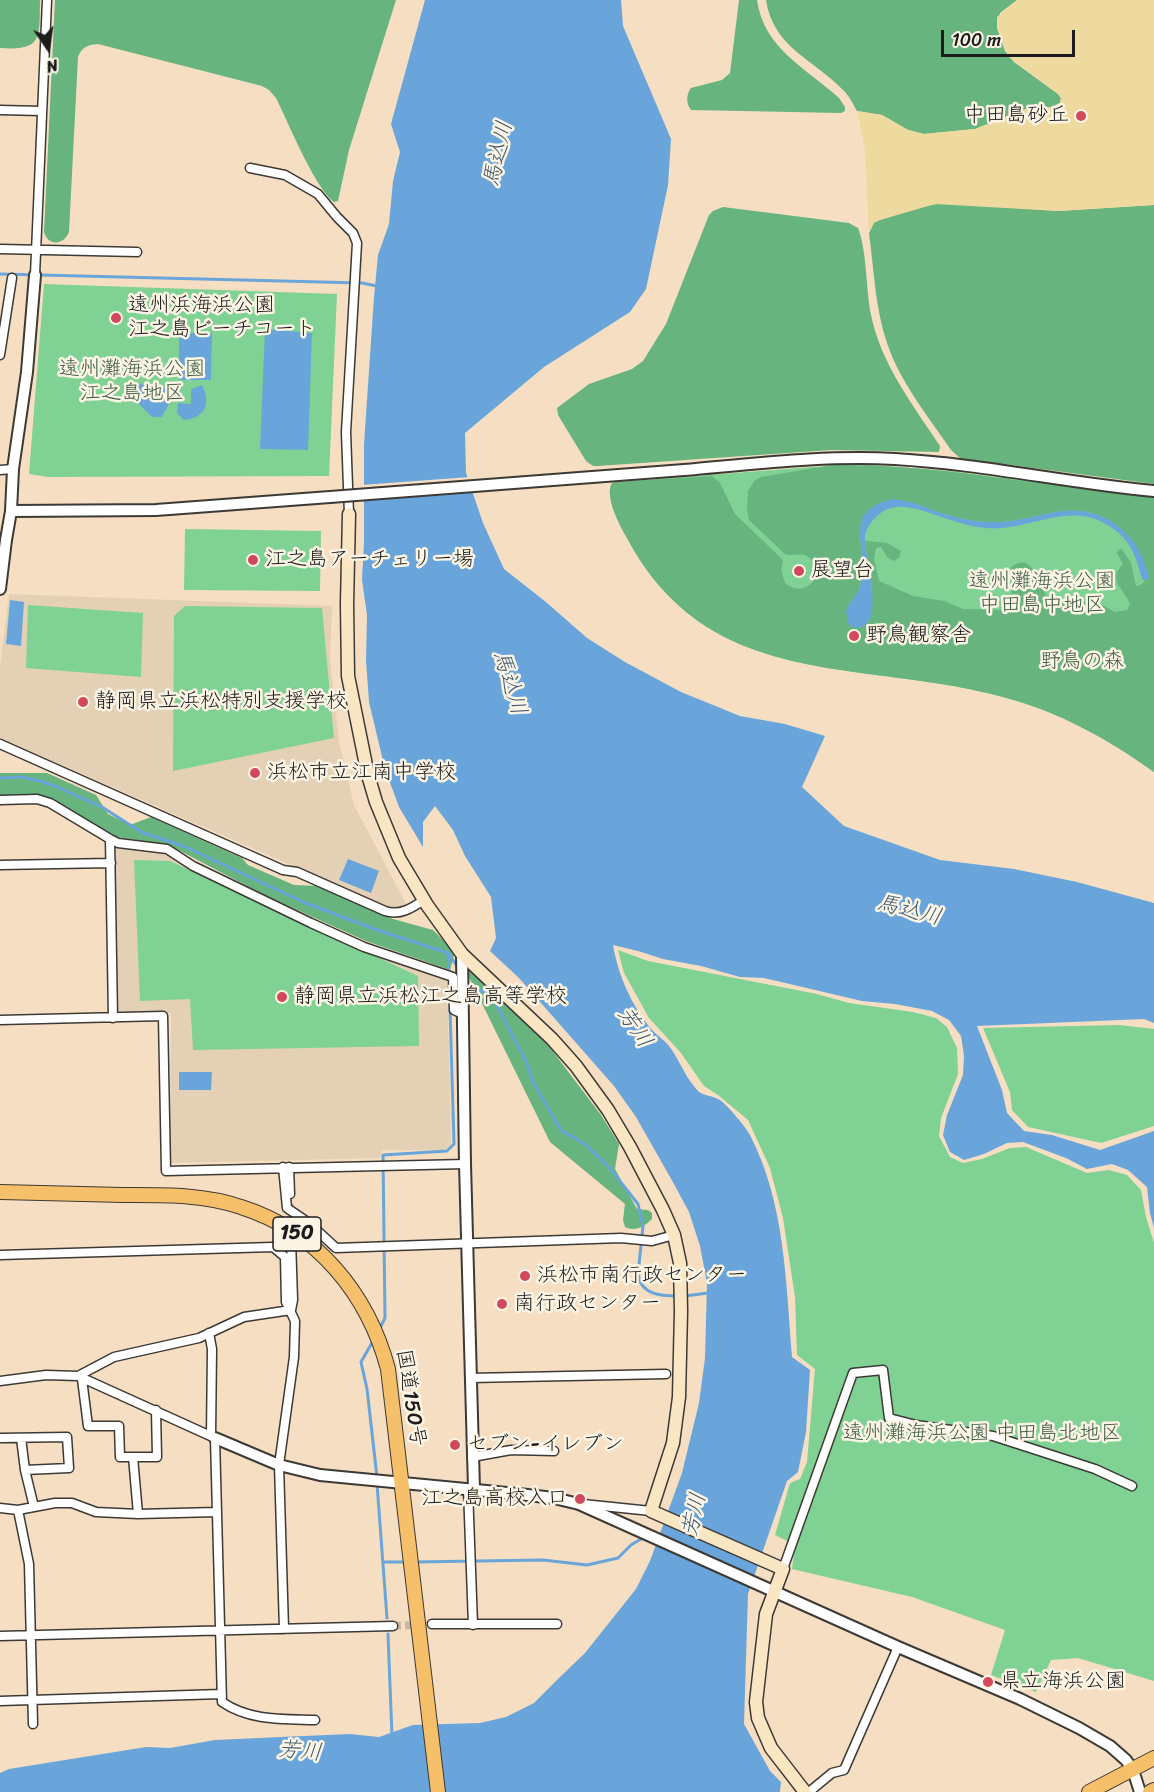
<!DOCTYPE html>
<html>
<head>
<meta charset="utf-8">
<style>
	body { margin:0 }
	#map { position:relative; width:1154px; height:1792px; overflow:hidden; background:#f5dec2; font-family:Sriracha,sans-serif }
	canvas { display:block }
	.north { position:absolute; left:18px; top:18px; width:60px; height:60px; -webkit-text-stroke:4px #fcf5e5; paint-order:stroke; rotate:167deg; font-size:16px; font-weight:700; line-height:24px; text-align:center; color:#1c1c1c }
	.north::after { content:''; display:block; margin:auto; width:21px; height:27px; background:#1c1c1c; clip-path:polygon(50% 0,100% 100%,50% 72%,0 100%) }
	.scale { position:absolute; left:941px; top:30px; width:134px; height:27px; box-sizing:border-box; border:3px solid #1c1c1c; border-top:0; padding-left:8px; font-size:18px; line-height:21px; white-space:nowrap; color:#1c1c1c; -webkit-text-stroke:4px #fcf5e5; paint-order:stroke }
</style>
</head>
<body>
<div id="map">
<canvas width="1154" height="1792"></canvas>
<div class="north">N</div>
<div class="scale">100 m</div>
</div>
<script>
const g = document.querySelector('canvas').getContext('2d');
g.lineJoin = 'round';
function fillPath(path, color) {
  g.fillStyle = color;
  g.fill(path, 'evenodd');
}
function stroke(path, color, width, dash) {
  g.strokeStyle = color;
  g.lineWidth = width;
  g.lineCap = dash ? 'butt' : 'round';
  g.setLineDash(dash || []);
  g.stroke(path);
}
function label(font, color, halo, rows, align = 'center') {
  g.font = font + ' Sriracha,"Klee One",sans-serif';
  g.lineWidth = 5;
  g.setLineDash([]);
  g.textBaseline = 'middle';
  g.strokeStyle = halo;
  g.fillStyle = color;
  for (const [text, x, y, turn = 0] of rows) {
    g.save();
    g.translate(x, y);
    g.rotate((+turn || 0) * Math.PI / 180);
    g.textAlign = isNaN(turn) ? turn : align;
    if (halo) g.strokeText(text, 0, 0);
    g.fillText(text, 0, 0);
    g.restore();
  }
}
fillPath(new Path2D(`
	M9,594L332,606L330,660L339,741L354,805L406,904L396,911L0,738V667Z
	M115,848L167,855L261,906L360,950L447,981L451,1145L445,1150H381L380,1158L170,1163L171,1013H117Z`), '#e4d0b4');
fillPath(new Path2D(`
	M44,284L337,294L329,476L48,477L29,474Z
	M871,465L950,471L1154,497V772C1112,742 1067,716 1017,701C873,656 712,698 627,538C620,526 604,496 612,483L617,482L812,467Z
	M185,529L321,531L320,591L184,590Z
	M28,605L143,613L141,677L26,668Z
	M185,606L322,608L334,738L173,771L174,616Z
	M134,860L170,861L418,976L419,1046L193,1050L190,999L140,1001Z
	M618,950L648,961L817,994L849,1003L913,1012L936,1018L947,1027L957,1048L958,1074L941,1118L939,1136L950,1157L963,1163L982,1159L1010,1148L1026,1147L1087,1173L1109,1170L1127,1175L1141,1190L1146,1217L1154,1243V1681L1078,1658L1051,1660L1036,1692L991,1675L1005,1630L912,1597L792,1569L795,1545L775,1535L790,1483L800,1479L807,1462L815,1369L797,1355L795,1297L783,1218L770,1168L748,1120L718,1095L704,1086L681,1053L649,1018L624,973Z
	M1119,1025L1154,1029V1126L1101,1143L1028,1127L1012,1110L1010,1092L983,1028Z`), '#7fd294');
fillPath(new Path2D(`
	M0,0H40C39,37 44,51 0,48Z
	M55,0H396L349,150L338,201L334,202C315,188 288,122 276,98L269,90L262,86L98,44C87,45 82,47 78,57L69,232C63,246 48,246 44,232Z
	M739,0H757C764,49 805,67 839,98L845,107V111L841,113L691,110C686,104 686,94 691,88L722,80L730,73Z
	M766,0H1017L1000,13L997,28L1005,51L1014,62L1058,94L1061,98L1060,103L1051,107H1036L1023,110L975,129L924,134L908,130L882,115L857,111C853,104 850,97 844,91C815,60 773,48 766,0Z
	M945,203L1058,211L1154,205V484L965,459L960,458L951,450C928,416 900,382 887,343C875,308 874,269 869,233L874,222L880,220L923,206Z
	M723,207L849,223L858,228C867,251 866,290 871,315C881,364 913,405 940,446L939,452L831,450L598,466H593L586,461L558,415L557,408L589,384L632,369L643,361L666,324L709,215L713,211Z
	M832,465C940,463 1046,488 1154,497V772C1112,742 1067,716 1017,701C873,656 712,698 627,538C620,526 604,496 612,483L617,482L712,476L720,483L735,514L783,560L781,570L785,583C796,592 807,590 815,579L816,566C806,549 800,556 786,555L749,520L747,510L748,491L755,480L761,477ZM893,499C914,501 923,507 941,513C956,518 971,521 986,522C1013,524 1037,514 1063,511C1107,506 1139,536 1148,577L1141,585L1136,586L1131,563L1122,549L1118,550L1117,553L1123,564C1107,581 1123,587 1130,604L1127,610L1115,612L1097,602L1050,600C1039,590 1035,549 1011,567L1012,604L1003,610L963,609L944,601L913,596L879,581L874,558L876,548L881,547L888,558L894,561L899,558L901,551L887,543L867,541H865L872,588L848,605C852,600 857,595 859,589C874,553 836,513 893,499Z
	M0,773H47L96,795L108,814L130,825L151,817L242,858L248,865L294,885L319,886L393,919L433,930L455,952L450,970L366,941L264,895L169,845L117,837L40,795H0Z
	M472,969L548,1045L601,1115L619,1144L615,1169L637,1209L648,1210L652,1213V1219C644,1227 635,1232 625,1227L623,1220L625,1204L550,1142L467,973Z`), '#67b47e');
fillPath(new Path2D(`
	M1017,0H1154V205L1058,211L935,204L880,220L874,223L869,233L865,149L857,111L882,115L908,130L924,134L975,129L1023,110L1036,107H1051L1060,103L1061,98L1058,94L1009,57L997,28V17Z`), '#eeda9e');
fillPath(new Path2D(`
	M425,0H621L623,26L671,139L668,185L646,289L630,312L544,367L465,433L466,473L483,523L504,569L546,602L587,638L625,662L681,692L740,716L785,724L825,736L802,787L844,826L940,860L1014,869L1077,882L1154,903V1023L1144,1019L977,1026L1002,1090L1007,1113L1024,1131L1052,1135L1100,1150L1154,1131V1228L1150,1213L1147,1187L1128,1170L1112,1164L1087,1169L1066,1158L1023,1142L1007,1143L984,1154L964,1160L950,1152L943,1135L947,1115L963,1075L964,1056L961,1036L949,1020L932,1011L895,1004L862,1001L764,978L740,977L701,966L663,959L638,951L613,945C618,975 632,1007 653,1031C659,1037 667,1042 672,1050C681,1064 687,1080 699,1092C705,1096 714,1096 720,1100C728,1106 745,1126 750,1135C785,1203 786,1282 792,1357L810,1370L806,1432L798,1472L787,1481L748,1594L744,1724L770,1771L781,1782L780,1792H0V1773L9,1769L146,1747L170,1748L215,1740L281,1737L350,1734L379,1737L413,1725L480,1723L506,1717L534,1703L558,1679L585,1653L636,1589L650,1561L682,1473L699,1403L705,1358L707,1283L700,1246L689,1212L674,1184L636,1117L614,1086L519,978L490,951L496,938L491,897L465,856L453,830L435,806L423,822V847L399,807L385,769L369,702L366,661L367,615L362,580L364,542V444L374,297L378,255L389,224L393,181L400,152L391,124Z
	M265,329L312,333L308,450L260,449Z
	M179,333H212L211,380H179Z
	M141,383L151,394L163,388H171C174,398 167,407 162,417H152L135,400L137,395L133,390Z
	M202,385C211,403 206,418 184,420L177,413L178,403L191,404V389Z
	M893,499C914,501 923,507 941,513C956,518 971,521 986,522C1014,524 1037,514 1063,511C1106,506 1140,536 1149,577L1145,581L1142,579C1135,552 1129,536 1102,522C1065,503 1025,532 986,528C974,527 963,524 951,520C926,513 896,495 875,518C870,523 865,531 865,538C864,557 890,636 851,627L848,623L846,611C851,599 860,592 862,578C867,542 842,511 893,499Z
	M10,600L24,602L21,646L6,644Z
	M348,859L379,871L371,893L339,880Z
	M179,1072H212L211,1090H179Z`), '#69a5da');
fillPath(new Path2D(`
	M470,477L475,492L361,501V485Z`), '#f5dec2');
stroke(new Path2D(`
	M0,274L362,283L377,286
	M0,778L21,777L40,781L57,787L102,807L141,832L186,847L303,902L374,929L448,953L459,969
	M448,955L449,975
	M467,982L469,985L486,993L497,1006L526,1061L534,1084L561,1130L586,1145L607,1165L638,1204L643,1226L638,1274C641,1295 661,1296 678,1296
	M685,1296L708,1293
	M379,1330L385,1318L383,1155L447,1151L454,1144L450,1009
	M373,1341L361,1362L367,1389L377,1477
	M377,1484L387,1618
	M383,1562H406
	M415,1562L543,1560L587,1565L618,1558L631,1545L646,1536
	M388,1634L392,1736`), '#69a5da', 3);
stroke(new Path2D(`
	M290,1204L291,1233
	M393,1626L432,1624`), '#cab7a1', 8, [8, 4]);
const minor = new Path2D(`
	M0,110L42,111
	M250,168L285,175L318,194L337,217L353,233L357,243L346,432L349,514
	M0,249L137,252
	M35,275L47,0
	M0,355L12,278
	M0,470L13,469
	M0,744L283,870L297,872L385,911C400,916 412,908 424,900
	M0,800L37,799L50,803L110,839L113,1018
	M110,839L118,843L167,849L193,866L311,923L364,947L453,977L454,1010L463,1014
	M0,865L111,863
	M0,1020L163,1016L166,1171L465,1164
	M283,1167L287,1208L309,1223L336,1248L621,1238L652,1241L674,1235
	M289,1167L290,1194
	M291,1240L293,1300L291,1310
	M0,1255L273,1247L285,1257L286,1302L295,1321L294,1357L279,1465L284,1629
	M209,1333L212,1349L211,1436
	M78,1376L114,1357L199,1338L244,1317L291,1310
	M470,1378L666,1374
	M82,1379L88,1426H119L120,1457H157L156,1410
	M0,1381L46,1375L78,1376L215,1438L222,1702C250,1721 282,1719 315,1720
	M0,1438L67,1437L69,1468L25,1470
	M21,1438L25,1470L34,1507
	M133,1457L138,1514
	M472,1457L511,1450L554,1451
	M468,1489L473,1625
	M583,1504L651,1511
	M0,1508L18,1510L55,1503H72L96,1512L138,1514L216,1512
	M18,1510L29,1564L33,1724
	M783,1569L853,1373L883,1370L889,1418L916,1425L993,1436L1095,1469L1132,1486
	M432,1624H557
	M0,1636L393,1626
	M0,1701L221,1694
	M809,1792L832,1773L844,1770L898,1647`);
const tertiary = new Path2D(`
	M684,470C754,464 825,455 895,459C982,464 1067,483 1154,491
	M11,511L156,510L330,497
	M0,589L6,540L11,511L13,469L27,372L35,275
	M462,954L465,1164L474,1489
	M215,1438L279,1465L320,1475L528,1495L554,1498L579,1504L898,1647L1020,1699L1079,1728L1110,1746L1126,1760L1133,1770L1140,1792`);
const secondary = new Path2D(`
	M349,514L347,604L348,676L368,775L376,802L399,858L427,905L462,954L552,1039L576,1066L608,1110L630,1147L663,1210L674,1235L680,1263L681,1311L679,1397L673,1443L651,1511L783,1569L766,1614L756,1702L758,1718L771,1748L805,1792`);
const trunk = new Path2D(`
	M0,1192C41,1193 82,1194 123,1195C163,1195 204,1194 241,1207C317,1231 368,1294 388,1369L438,1792
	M1089,1792L1154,1758
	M1150,1792L1154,1790`);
stroke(minor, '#3d3935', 11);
stroke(tertiary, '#3d3935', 14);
stroke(secondary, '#3d3935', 15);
stroke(trunk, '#3d3935', 16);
stroke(minor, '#fff', 8);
stroke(tertiary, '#fff', 10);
stroke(secondary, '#fbe6c4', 12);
stroke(trunk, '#f6c06b', 14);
const tertiaryBridge = new Path2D(`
	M330,497L684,470`);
stroke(tertiaryBridge, '#3d3935', 14, []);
stroke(tertiaryBridge, '#fff', 10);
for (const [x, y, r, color] of [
	[1081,116,6,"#d1495b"],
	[116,318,6,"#d1495b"],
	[253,560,6,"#d1495b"],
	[799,571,6,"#d1495b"],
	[854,636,6,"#d1495b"],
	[83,702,6,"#d1495b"],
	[255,773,6,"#d1495b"],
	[282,997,6,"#d1495b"],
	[525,1276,6,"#d1495b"],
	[502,1304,6,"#d1495b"],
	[455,1445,6,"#d1495b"],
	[580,1499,6,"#d1495b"],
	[988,1682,6,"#d1495b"]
]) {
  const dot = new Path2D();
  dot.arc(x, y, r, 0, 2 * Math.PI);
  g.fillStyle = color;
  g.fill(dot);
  stroke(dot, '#fcf5e5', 2);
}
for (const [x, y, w] of [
	[297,1234,48]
]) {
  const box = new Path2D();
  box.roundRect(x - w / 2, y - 17, w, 34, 4.5);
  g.fillStyle = '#fcf5e5';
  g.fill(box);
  stroke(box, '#1c1c1c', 1.5);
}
label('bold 20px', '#1c1c1c', null, [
	["150",297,1234]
]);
label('21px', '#1c1c1c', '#fcf5e5', [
	["中田島砂丘",1069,116,"right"],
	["遠州浜海浜公園",128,306],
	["江之島ビーチコート",128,330],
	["江之島アーチェリー場",265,560],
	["展望台",811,571],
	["野鳥観察舎",866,636],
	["静岡県立浜松特別支援学校",95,702],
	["浜松市立江南中学校",267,773],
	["静岡県立浜松江之島高等学校",294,997],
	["浜松市南行政センター",537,1276],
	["南行政センター",514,1304],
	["セブン-イレブン",467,1445],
	["江之島高校入口",568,1499,"right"],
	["県立海浜公園",1000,1682]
], 'left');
label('21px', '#3f5c46', '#fcf5e5', [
	["遠州灘海浜公園",132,370],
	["江之島地区",132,394],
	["遠州灘海浜公園",1042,582],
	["中田島中地区",1042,606],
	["野鳥の森",1082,662],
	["遠州灘海浜公園 中田島北地区",982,1434]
]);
label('21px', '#1c1c1c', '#fcf5e5', [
	["国道150号",410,1398,81]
]);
label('italic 22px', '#3f5a71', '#fcf5e5', [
	["馬込川",499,154,-77],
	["馬込川",509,683,73],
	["馬込川",909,911,14],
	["芳川",634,1028,56],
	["芳川",695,1515,-77],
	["芳川",300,1752,5]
]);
</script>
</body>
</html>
